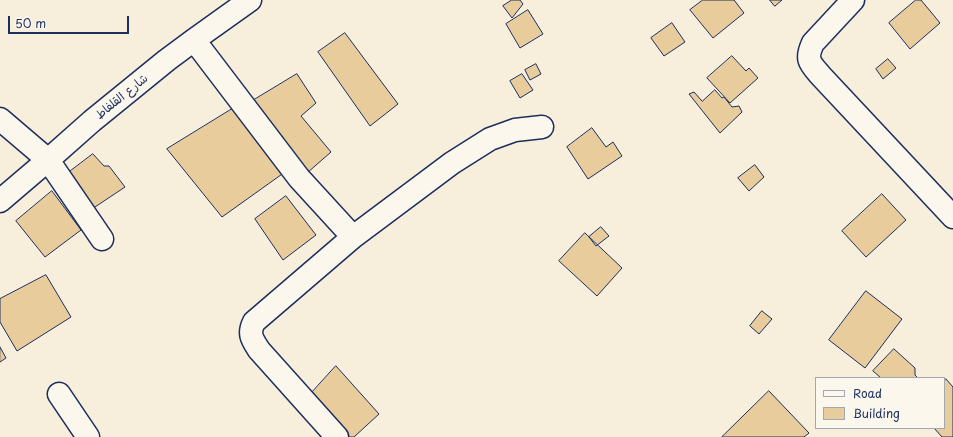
<!DOCTYPE html>
<html>
<head>
<meta charset="utf-8">
<style>
	body { margin:0 }
	#map { position:relative; width:953px; height:437px; overflow:hidden; background:#f7eedc; font-family:"Playpen Sans",sans-serif }
	canvas { display:block }
	.legend { position:absolute; left:815px; top:377px; width:130px; height:52px; box-sizing:border-box; background:#fbf7ec; border:1px solid #a1a7b3; margin:0; padding:5px 7px; list-style:none; font-size:12px; color:#1b2f5e }
	.legend li { display:flex; align-items:center; gap:8px; height:20px }
	.legend b { width:20px; border:1px solid #a1a7b3 }
	.scale { position:absolute; left:8px; top:16px; width:121px; height:18px; box-sizing:border-box; border:2px solid #1b2f5e; border-top:0; padding-left:5px; font-size:12px; line-height:14px; white-space:nowrap; color:#1b2f5e; -webkit-text-stroke:3px #fbf7ec; paint-order:stroke }
</style>
</head>
<body>
<div id="map">
<canvas width="953" height="437"></canvas>
<ul class="legend">
<li><b style="height:5px;background:#fbf7ec"></b>Road</li>
<li><b style="height:11px;background:#e9cc9c"></b>Building</li>
</ul>
<div class="scale">50 m</div>
</div>
<script>
const g = document.querySelector('canvas').getContext('2d');
g.lineJoin = 'round';
function fillPath(path, color) {
  g.fillStyle = color;
  g.fill(path, 'evenodd');
}
function stroke(path, color, width, dash) {
  g.strokeStyle = color;
  g.lineWidth = width;
  g.lineCap = dash ? 'butt' : 'round';
  g.setLineDash(dash || []);
  g.stroke(path);
}
function label(font, color, halo, rows, align = 'center') {
  g.font = font + ' "Playpen Sans","Playpen Sans Arabic",sans-serif';
  g.lineWidth = 3.5;
  g.setLineDash([]);
  g.textBaseline = 'middle';
  g.strokeStyle = halo;
  g.fillStyle = color;
  for (const [text, x, y, turn = 0] of rows) {
    g.save();
    g.translate(x, y);
    g.rotate((+turn || 0) * Math.PI / 180);
    g.textAlign = isNaN(turn) ? turn : align;
    if (halo) g.strokeText(text, 0, 0);
    g.fillText(text, 0, 0);
    g.restore();
  }
}
const building = new Path2D(`
	M512,0H520L523,4L512,18L503,6Z
	M703,0H734L744,13L713,38L690,10Z
	M770,0H782L775,6Z
	M916,0H921L940,23L910,49L889,23Z
	M528,10L543,34L520,48L506,24Z
	M672,23L685,42L664,56L651,38Z
	M345,33L398,104L370,126L318,52Z
	M732,56L746,71L749,68L758,78L730,103L707,78Z
	M888,59L896,68L883,79L876,69Z
	M536,64L541,74L530,80L525,70Z
	M297,74L316,103L301,116L331,152L307,173L249,103Z
	M522,74L533,90L520,98L510,81Z
	M715,90L722,98L724,97L732,107L739,106L742,112L720,133L689,94L694,92L702,101Z
	M237,106L285,172L222,217L167,149Z
	M592,128L606,147L613,142L622,156L588,179L567,147Z
	M93,154L104,166H109L125,187L92,209L68,173Z
	M755,165L764,177L749,191L738,178Z
	M52,191L81,230L45,257L16,221Z
	M882,194L906,220L866,257L842,231Z
	M286,196L316,235L283,260L255,219Z
	M601,227L609,236L596,246L589,237Z
	M585,233L622,268L597,296L559,261Z
	M46,275L71,317L17,351L0,322V299Z
	M866,291L902,319L865,368L829,340Z
	M762,311L772,319L759,334L750,326Z
	M0,347L6,358L0,362Z
	M894,349L915,368V375L918,378H881L873,371Z
	M336,366L379,414L354,437H344L307,398Z
	M946,379L953,387V437H942L934,428H944V381Z
	M769,391L809,433L804,437H722Z`);
fillPath(building, '#e9cc9c');
stroke(building, '#1b2f5e', 1);
const minor = new Path2D(`
	M853,0L813,43C805,60 810,63 821,76L953,217
	M194,40L299,178L353,237L254,322C248,334 252,339 259,350L337,437
	M0,119L48,160L102,239
	M0,201L48,160L92,121L167,60L194,40L250,0
	M353,237L452,163L490,139L515,130L542,127
	M59,394L88,437`);
stroke(minor, '#1b2f5e', 25);
stroke(minor, '#fbf7ec', 22);
label('12px', '#1b2f5e', '#fbf7ec', [
	["شارع القلفاط",122,97,-39]
]);
</script>
</body>
</html>
